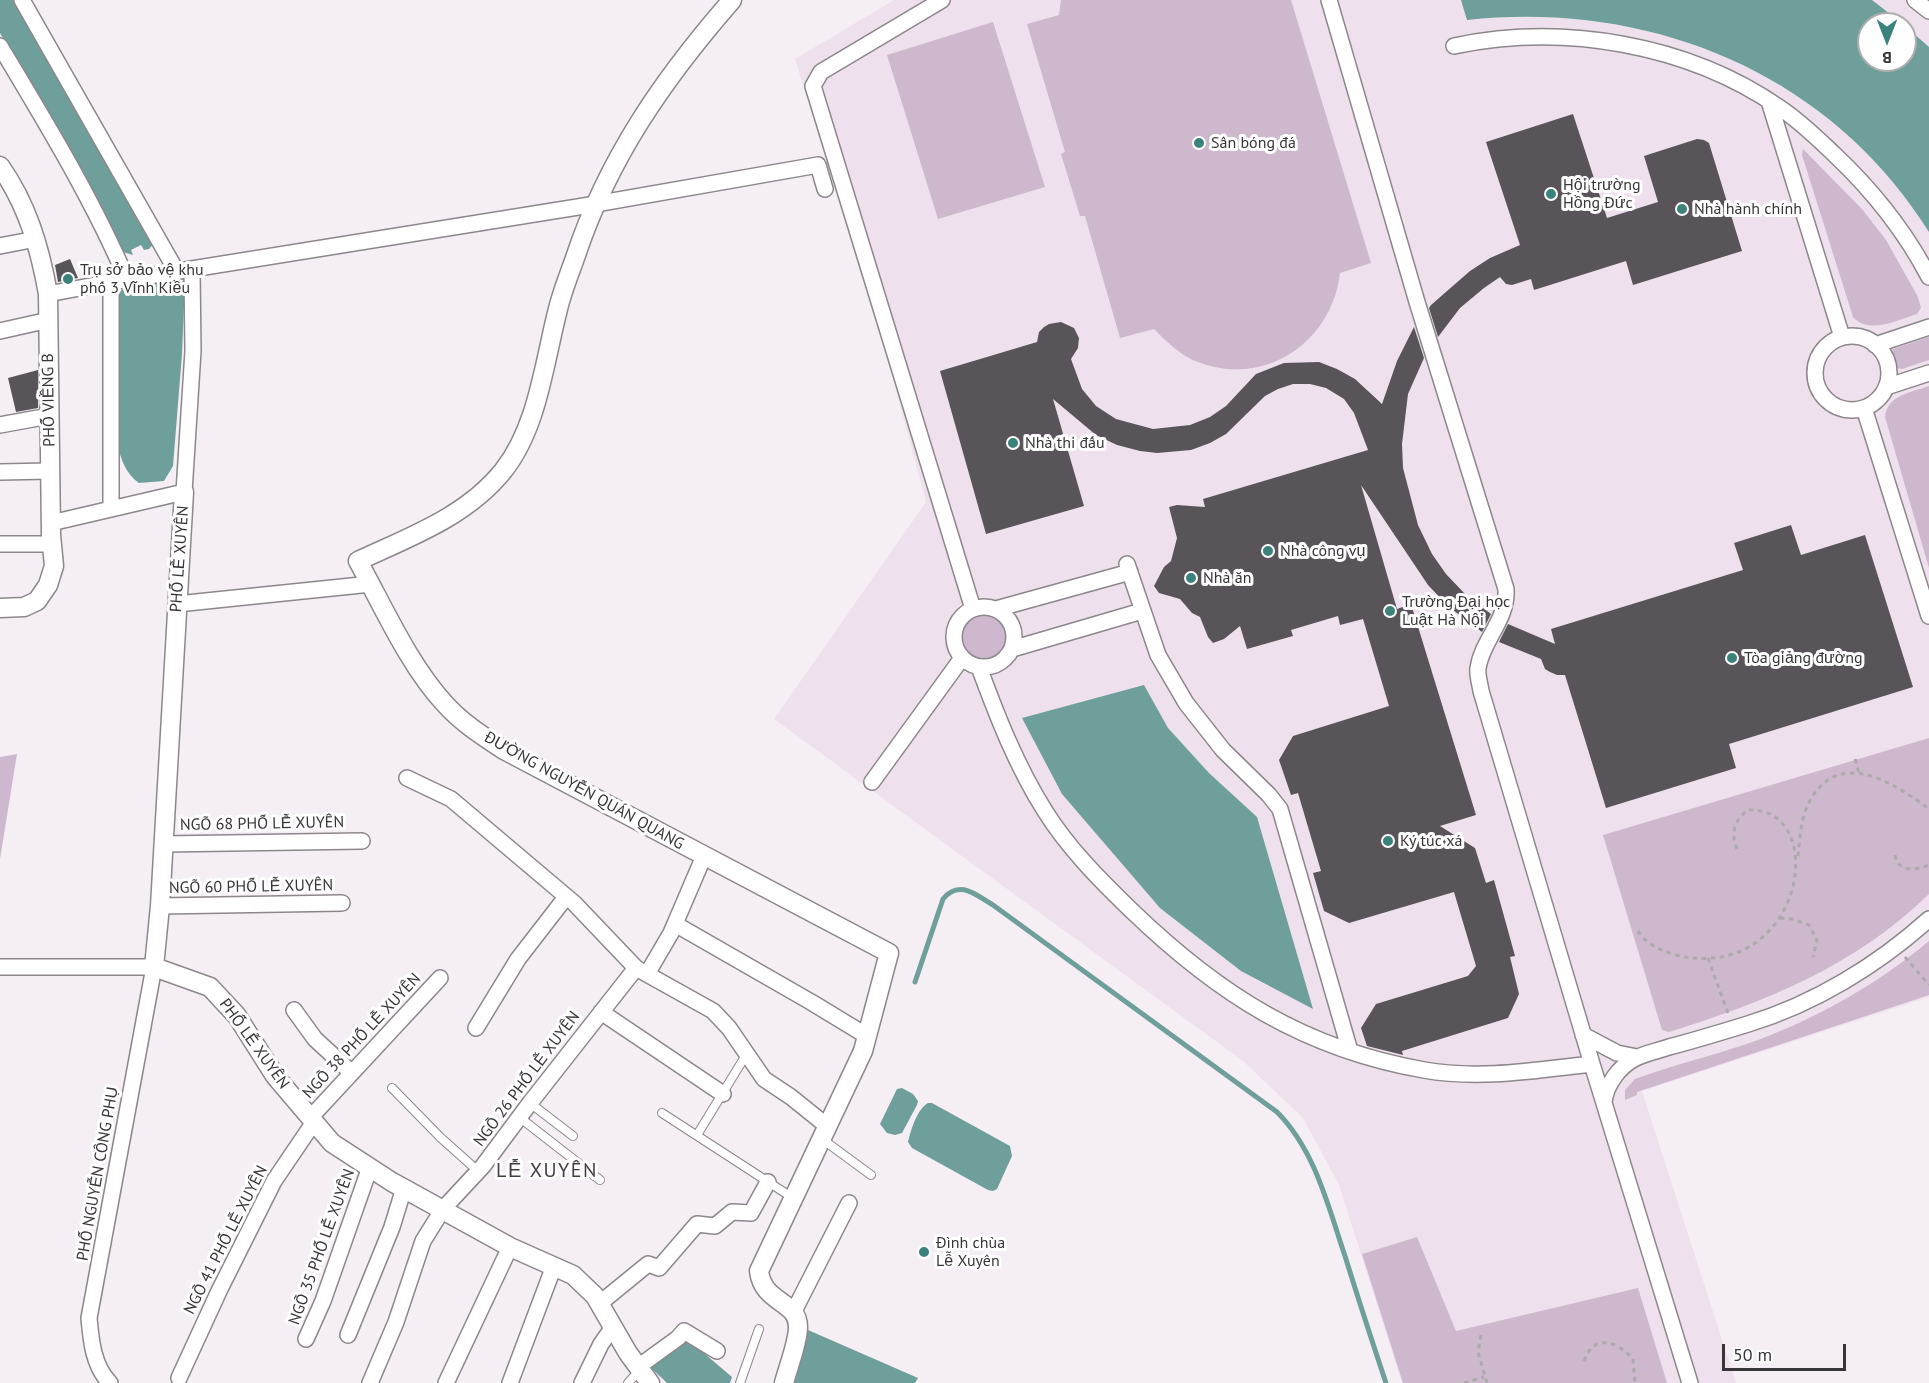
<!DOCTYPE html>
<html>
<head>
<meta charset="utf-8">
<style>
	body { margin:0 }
	#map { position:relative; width:1929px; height:1383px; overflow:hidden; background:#f5eff5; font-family:"PT Sans",sans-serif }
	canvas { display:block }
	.north { position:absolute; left:1857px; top:12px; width:60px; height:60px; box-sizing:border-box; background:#fff; border:2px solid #afaeaf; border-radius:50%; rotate:180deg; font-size:16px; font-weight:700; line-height:24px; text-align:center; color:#383538 }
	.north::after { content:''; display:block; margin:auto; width:21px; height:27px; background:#3b827c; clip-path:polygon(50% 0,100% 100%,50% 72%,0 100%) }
	.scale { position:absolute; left:1722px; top:1344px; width:124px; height:27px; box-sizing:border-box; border:3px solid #383538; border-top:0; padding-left:8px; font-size:18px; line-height:21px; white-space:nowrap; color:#383538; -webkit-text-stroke:4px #fff; paint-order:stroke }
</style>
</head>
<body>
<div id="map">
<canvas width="1929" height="1383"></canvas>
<div class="north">B</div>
<div class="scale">50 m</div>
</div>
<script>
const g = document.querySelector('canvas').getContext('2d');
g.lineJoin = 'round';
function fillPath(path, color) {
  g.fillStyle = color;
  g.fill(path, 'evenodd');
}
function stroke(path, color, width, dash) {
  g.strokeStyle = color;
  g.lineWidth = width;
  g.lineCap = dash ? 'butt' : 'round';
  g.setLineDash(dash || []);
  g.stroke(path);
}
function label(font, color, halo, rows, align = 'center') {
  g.font = font + ' "PT Sans",sans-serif';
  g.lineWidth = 6;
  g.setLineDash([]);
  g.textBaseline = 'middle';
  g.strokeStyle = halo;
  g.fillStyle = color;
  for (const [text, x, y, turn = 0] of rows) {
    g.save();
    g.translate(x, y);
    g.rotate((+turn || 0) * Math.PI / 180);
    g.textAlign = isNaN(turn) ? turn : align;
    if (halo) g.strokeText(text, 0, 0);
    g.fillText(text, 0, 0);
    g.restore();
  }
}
fillPath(new Path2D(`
	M894,0H1929V997L1642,1091L1736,1383H1402L1339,1185L1303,1118L1243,1061L774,719L926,502L893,379L795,59ZM1869,24H1905V60H1869Z`), '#eee1ed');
fillPath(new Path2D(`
	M1061,0H1291L1371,263L1340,273C1332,342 1265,388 1198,362C1181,356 1167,342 1154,329L1120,338L1085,216H1080L1061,154L1065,152L1027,24L1059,15Z
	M993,22L1045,187L938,219L887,55Z
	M1803,149L1862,209L1886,240L1918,297L1921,308L1917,314C1898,320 1869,335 1853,317L1802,155Z
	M1929,337V360L1902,369L1897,368L1892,358L1893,349Z
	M1929,386V568L1885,417C1887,395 1912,392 1929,386Z
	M962 636a22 22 0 1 1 44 0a22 22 0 1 1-44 0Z
	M1929,738V894C1854,967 1767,1001 1669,1032L1662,1030L1603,835Z
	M17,754L0,859V757Z
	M1929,941V995L1637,1092V1095L1625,1100V1090L1635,1079C1675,1064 1717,1055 1758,1040C1819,1017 1879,983 1929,941Z
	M1417,1237L1456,1331L1638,1288L1667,1383H1403L1362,1254Z`), '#ceb8cd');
fillPath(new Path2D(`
	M0,0H14L156,241L149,249L144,250L141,245L131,250L133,255L123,252L72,155L0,33Z
	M1461,0H1872L1903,24H1869V60H1905V26L1929,47V232C1831,75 1653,0 1467,20Z
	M170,281H185L182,354L173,466L164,481L139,483C127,475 120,459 118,445L117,297L121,290L127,288Z
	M1144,685L1168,728L1209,773L1257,817L1313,1009L1241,971L1160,908L1062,794L1022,718Z
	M902,1088L913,1094L918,1101L917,1105L902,1133L895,1135L887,1133L880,1124L897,1089Z
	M928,1103H932L1010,1146L1012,1156L997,1189L993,1191L988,1190L912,1148L908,1142C911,1130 917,1109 928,1103Z
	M808,1330L918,1378L915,1383H794Z
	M682,1342L692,1343L732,1377L730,1383H667L648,1365Z`), '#6f9f9a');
stroke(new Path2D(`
	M915,982L943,899C959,879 976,895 993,905L1277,1112C1315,1150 1328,1206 1345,1256C1358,1298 1372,1341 1386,1383`), '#6f9f9a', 5);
fillPath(new Path2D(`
	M1573,114L1607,218L1658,202L1644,156L1697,139L1704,140L1709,143L1742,251L1633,285L1626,261L1534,290L1531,279L1512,285L1506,284L1500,277L1484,288L1460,308L1438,337L1429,308L1431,305L1470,271L1490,258L1520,245L1486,142Z
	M70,259L78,278L58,282L55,265Z
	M1061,322L1074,328L1079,338L1078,348L1071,359L1082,389L1096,406L1116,419L1153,429L1190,425L1210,417L1226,406L1256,374L1284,363L1319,362L1337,369L1355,379L1382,404L1397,361L1414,327L1424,358L1408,394L1402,444L1403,468L1418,525L1432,554L1446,574L1466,595L1491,614L1482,632L1449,607L1428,585L1361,485L1397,609L1411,604L1476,815L1440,826L1475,848L1486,883L1494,880L1515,956L1510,957L1519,994L1508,1018L1402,1051L1403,1055L1367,1046L1361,1028L1376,1004L1468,976L1476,966L1454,892L1349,923L1324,911L1313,873L1321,871L1298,793L1291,795L1279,760L1293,736L1389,706L1363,619L1340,625L1338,616L1291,630L1293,636L1247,649L1240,626L1224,639L1213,643L1208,637L1200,617L1192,613L1180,599L1159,593L1154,586L1164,567L1171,561L1177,538L1169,507L1177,505L1205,507L1203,499L1368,450L1354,413L1344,399L1326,388L1310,384H1293L1278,389L1265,396L1226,434L1210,443L1191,450L1157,453L1140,451L1117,445L1096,435L1053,399L1084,506L986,534L940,371L1037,342L1039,332L1044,327L1049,324Z
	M38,370V408L16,412L8,378Z
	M1791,525L1801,555L1865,535L1913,687L1729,744L1736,768L1606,808L1565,675H1557L1550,672L1545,669L1541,659L1499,642L1508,624L1555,644L1551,629L1743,570L1734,543Z`), '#595459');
const service = new Path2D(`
	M392,1088L441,1138L478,1171
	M530,1103L573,1136
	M662,1113L793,1198
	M519,1117L600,1180
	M697,1135L746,1055
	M822,1139L871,1175
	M628,1383L639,1371
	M740,1383L759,1329`);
const minor = new Path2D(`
	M22,0L177,272
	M942,0L821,72L813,86L973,609
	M1329,0L1417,302L1506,589C1508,620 1482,640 1478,668C1477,675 1480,684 1481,691L1592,1064L1690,1383
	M1915,0L1929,11
	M0,46C46,123 92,198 127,280
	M1454,46C1563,23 1688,44 1780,108C1800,121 1818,139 1835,155C1873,191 1905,231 1929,277
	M1769,101L1842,337
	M0,246L36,239
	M111,282V509
	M48,294L111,282L584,206L818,165L825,189
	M0,331L49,320
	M1815 373a37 37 0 1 1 74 0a37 37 0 1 1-74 0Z
	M1875,345L1929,327
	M1886,387L1929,373
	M1864,408L1929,616
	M0,425L49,416
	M0,472L50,471
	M51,523L184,492L193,351L192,271
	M0,544H52
	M1127,564L1158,655L1186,703L1223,750L1269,795L1280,809L1350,1051
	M177,604L371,584
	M954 637a30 30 0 1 1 60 0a30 30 0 1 1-60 0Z
	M996,609L1130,572
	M1012,649L1142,611
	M979,667C997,716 1017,767 1045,811C1068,848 1100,880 1131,910C1218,994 1304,1049 1424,1070C1479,1080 1537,1070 1592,1064
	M407,778L451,799L574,903L636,968L713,1011L729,1028L764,1079L791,1097L827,1126
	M872,782L962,658
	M163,844L362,841
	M160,906L342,903
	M675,924L811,1002L867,1036
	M0,967H154L89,1318C91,1340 93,1366 110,1383
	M647,974L671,933L704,856
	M294,1010L315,1039L352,1073
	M601,1012L723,1094
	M476,1028L518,959L566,897
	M1583,1035L1617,1053L1637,1057
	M1604,1102C1606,1085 1619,1067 1634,1059C1645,1053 1658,1051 1669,1047C1696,1040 1722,1032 1748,1024C1814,1004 1878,965 1929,919
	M310,1118L440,978
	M599,1304L648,1264L659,1268L697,1224L715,1226L732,1212L751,1213L768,1182
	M793,1313L849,1203
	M348,1335L392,1227L404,1188
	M306,1339L323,1301L370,1167
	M638,1367L678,1338L684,1331L717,1351
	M179,1378L219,1291L274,1181L314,1122
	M370,1383L396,1322L423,1241L443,1209L483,1166L530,1103L636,968
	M446,1383L510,1247
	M510,1383L554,1266
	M582,1383L601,1344L613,1327`);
const tertiary = new Path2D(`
	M732,0C664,78 608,158 575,258C569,275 562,292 558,309C544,363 538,427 503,471C466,517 409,537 358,561C384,608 409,665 445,704C462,723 483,736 504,750L889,953L863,1051L759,1271C763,1304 798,1300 798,1327C798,1343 788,1367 784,1383
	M0,166C27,204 40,248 48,294L51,535L54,566L48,585L37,601L24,607L0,608
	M184,492L160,906L154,967L210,987L237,1016L275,1076L332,1143L392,1182L510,1247L573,1275L595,1296L628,1353L650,1383`);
stroke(service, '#8d878c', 10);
stroke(minor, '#8d878c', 18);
stroke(tertiary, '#8d878c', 21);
stroke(new Path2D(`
	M1855,759L1859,773
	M1895,855C1898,873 1916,870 1929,865
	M1798,856C1800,836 1801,814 1812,797C1842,749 1896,784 1929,809
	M1780,918L1792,919L1809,925L1817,940L1813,957
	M1638,931C1646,946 1669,954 1685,957C1806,976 1829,806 1748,810C1735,819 1730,833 1737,849
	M1905,957L1929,985
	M1708,958L1729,1016
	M1481,1335L1478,1352L1487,1383
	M1584,1361C1594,1333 1617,1341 1633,1359L1635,1383
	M1464,1383L1484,1377`), '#ada9ad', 3, [4.5, 4.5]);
stroke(service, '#fff', 8);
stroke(minor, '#fff', 15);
stroke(tertiary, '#fff', 18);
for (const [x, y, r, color] of [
	[1199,143,6,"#3b827c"],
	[1551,194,6,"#3b827c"],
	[1682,209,6,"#3b827c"],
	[68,279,6,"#3b827c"],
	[1013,443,6,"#3b827c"],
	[1268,551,6,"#3b827c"],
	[1191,578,6,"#3b827c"],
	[1390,611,6,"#3b827c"],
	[1732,658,6,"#3b827c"],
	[1388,841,6,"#3b827c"],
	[924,1252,6,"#3b827c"]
]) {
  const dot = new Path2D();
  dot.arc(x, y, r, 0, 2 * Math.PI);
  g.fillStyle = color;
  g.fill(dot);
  stroke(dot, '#fff', 2);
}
label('16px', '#383538', '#fff', [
	["Sân bóng đá",1211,143],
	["Hội trường",1563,185],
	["Hồng Đức",1563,203],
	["Nhà hành chính",1694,209],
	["Trụ sở bảo vệ khu",80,270],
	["phố 3 Vĩnh Kiều",80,288],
	["Nhà thi đấu",1025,443],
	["Nhà công vụ",1280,551],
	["Nhà ăn",1203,578],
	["Trường Đại học",1402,602],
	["Luật Hà Nội",1402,620],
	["Tòa giảng đường",1744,658],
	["Ký túc xá",1400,841],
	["Đình chùa",936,1243],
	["Lễ Xuyên",936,1261]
], 'left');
label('16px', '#383538', '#fff', [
	["PHỐ VIỀNG B",49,400,-91],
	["PHỐ LỄ XUYÊN",180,559,-86],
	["ĐƯỜNG NGUYỄN QUÁN QUANG",584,791,29],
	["NGÕ 68 PHỐ LỄ XUYÊN",262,824,-1],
	["NGÕ 60 PHỐ LỄ XUYÊN",251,887,-1],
	["NGÕ 38 PHỐ LỄ XUYÊN",362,1036,-47],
	["PHỐ LỄ XUYÊN",254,1044,54],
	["NGÕ 26 PHỐ LỄ XUYÊN",527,1079,-53],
	["PHỐ NGUYỄN CÔNG PHỤ",98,1174,-80],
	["NGÕ 41 PHỐ LỄ XUYÊN",226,1240,-63],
	["NGÕ 35 PHỐ LỄ XUYÊN",322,1247,-70]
]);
g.letterSpacing = '1.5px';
label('20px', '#423d42', '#fff', [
	["LỄ XUYÊN",547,1171]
]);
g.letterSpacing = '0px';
</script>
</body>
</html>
